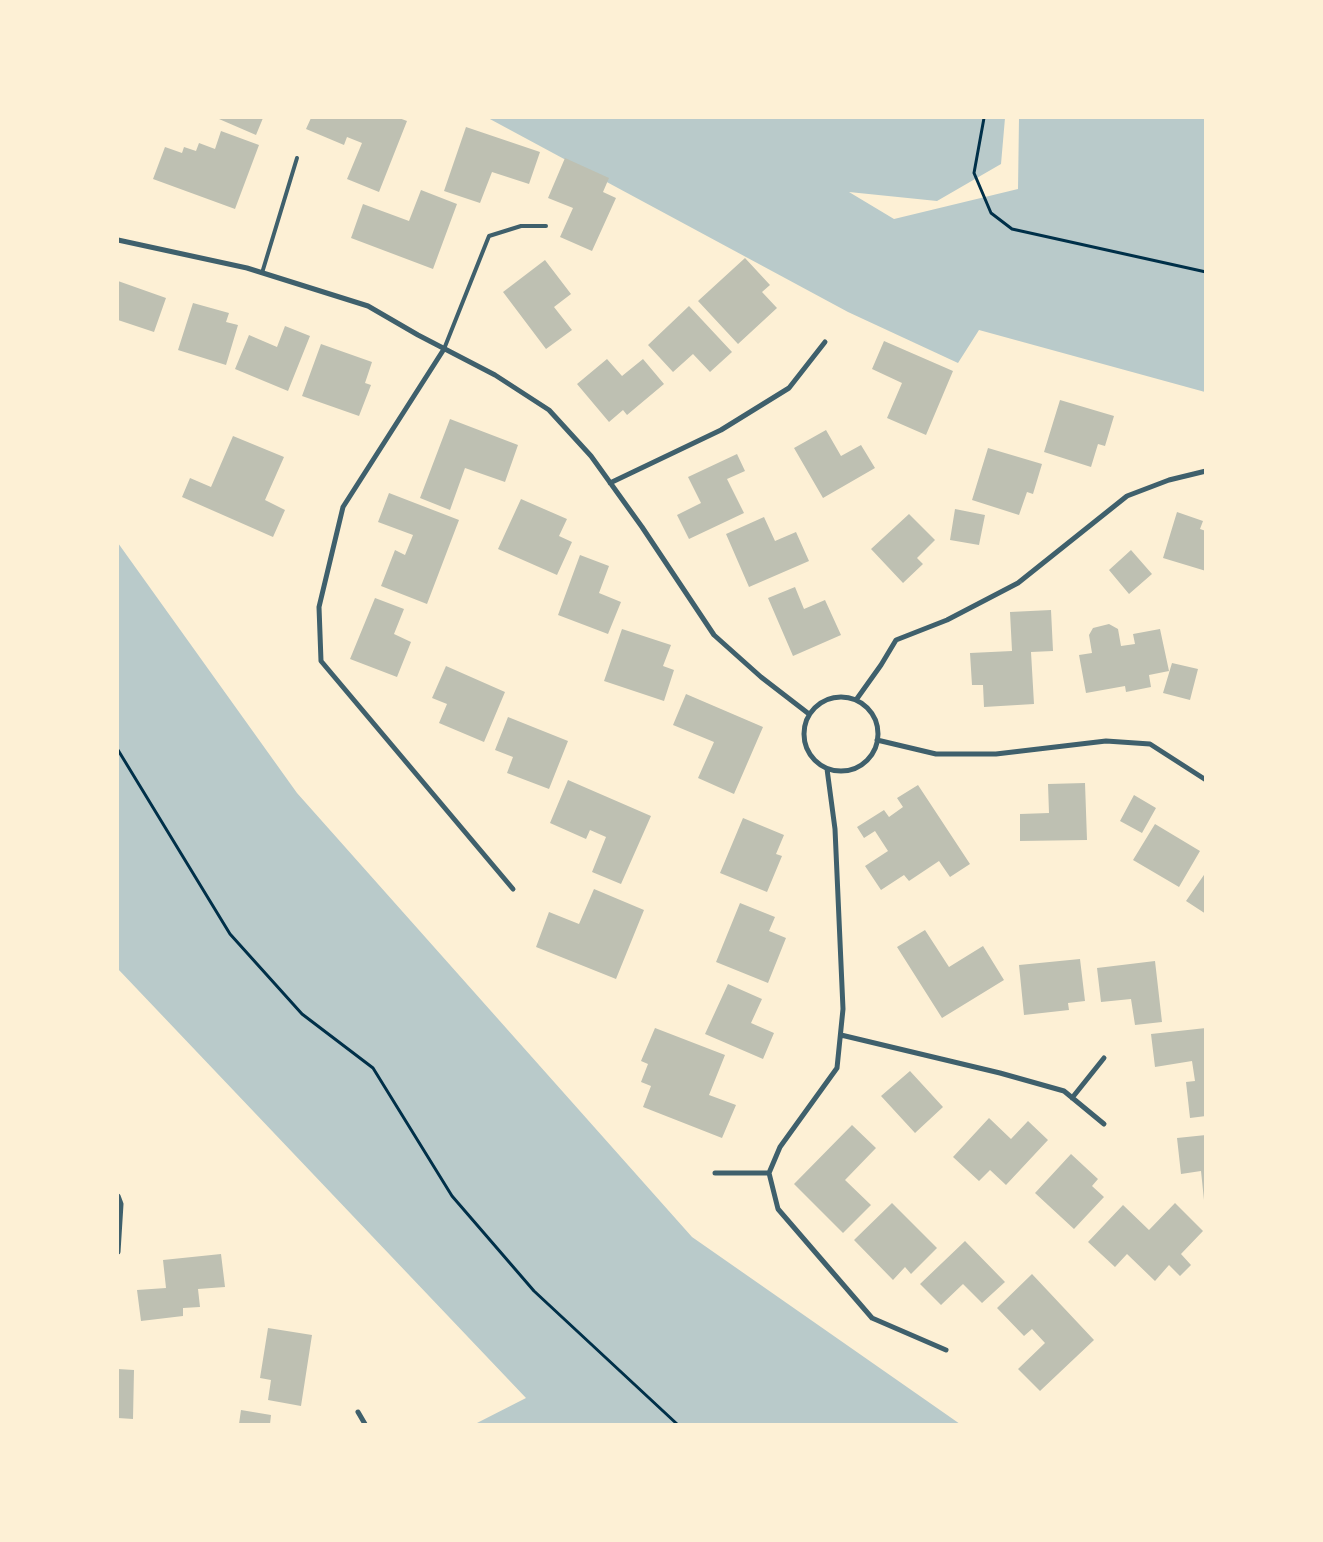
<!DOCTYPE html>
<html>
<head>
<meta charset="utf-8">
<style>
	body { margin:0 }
	#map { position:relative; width:1323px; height:1542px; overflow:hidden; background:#fdf0d5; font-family:"Roboto Condensed",sans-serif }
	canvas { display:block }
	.frame { position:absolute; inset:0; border:119px solid #fdf0d5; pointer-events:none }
</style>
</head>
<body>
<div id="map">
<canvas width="1323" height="1542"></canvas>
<div class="frame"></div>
</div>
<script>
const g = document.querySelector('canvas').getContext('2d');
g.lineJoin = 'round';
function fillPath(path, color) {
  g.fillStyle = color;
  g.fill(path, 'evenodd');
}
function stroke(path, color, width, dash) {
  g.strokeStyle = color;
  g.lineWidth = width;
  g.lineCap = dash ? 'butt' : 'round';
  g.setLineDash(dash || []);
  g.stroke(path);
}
fillPath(new Path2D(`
	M488,118H1005L1001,164L937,201L849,192L894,219L1018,189L1019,118H1205V392L979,330L958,363L848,312Z
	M118,543L297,793L692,1237L960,1424H475L526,1398L118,969Z`), '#b9caca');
fillPath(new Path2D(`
	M220,118H263L256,135L219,119Z
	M311,118H399L407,121L379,192L347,179L362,143L347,137L344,145L306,129Z
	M466,127L540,152L529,184L492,172L480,203L444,191Z
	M221,131L259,145L235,209L153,179L165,147L182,153L184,147L196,151L199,143L215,149Z
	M565,158L609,178L603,192L616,198L592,251L560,237L573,208L548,198Z
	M421,190L457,204L433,269L351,238L363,204L409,221Z
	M745,258L770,285L762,292L777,308L738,344L698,301Z
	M545,260L571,294L554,307L572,330L546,349L503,292Z
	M118,281L166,298L154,332L118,320Z
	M193,303L229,313L226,322L238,325L226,365L178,350Z
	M689,306L732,352L710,372L693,354L673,372L648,345Z
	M285,326L310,336L288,391L235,369L249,335L277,347Z
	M884,341L953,371L926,435L887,418L902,383L872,369Z
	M321,344L372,362L365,383L371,385L359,416L302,396Z
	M607,359L622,376L643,359L664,384L627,415L623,410L609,422L577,384Z
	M1060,400L1114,416L1105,446L1098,444L1091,467L1044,452Z
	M450,419L518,445L505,482L465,468L450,510L420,498Z
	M826,430L841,456L861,445L875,468L823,498L794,448Z
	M233,436L284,457L265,500L285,510L273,537L182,497L190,478L211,487Z
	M988,448L1042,464L1033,494L1027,492L1019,515L972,500Z
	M737,454L745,471L727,479L744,513L689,539L677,515L701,503L688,477Z
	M389,493L459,520L427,604L381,586L395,550L405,555L413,535L378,522Z
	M521,499L567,519L559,536L572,542L557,575L498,549Z
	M955,509L985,515L979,545L950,540Z
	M1177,512L1203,521L1200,529L1206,531V571L1163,558Z
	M909,514L935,540L917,558L923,564L903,583L871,549Z
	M764,517L775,541L796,532L809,561L749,587L726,534Z
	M1131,550L1152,574L1129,594L1109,570Z
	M580,555L609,566L599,593L621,602L608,634L558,615Z
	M795,587L804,609L825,600L841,635L793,656L768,598Z
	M375,598L404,609L394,634L411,642L397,677L350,659Z
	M1051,610L1053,651L1031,652L1034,704L984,707L983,685H972L970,653L1012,651L1010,612Z
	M1109,624L1118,629L1121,646L1135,644L1133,634L1160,629L1169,671L1149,675L1151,687L1126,692L1125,686L1086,693L1079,655L1092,653L1089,635L1093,628Z
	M622,629L671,645L663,666L674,670L664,701L604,681Z
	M1172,663L1198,669L1190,700L1163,693Z
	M446,666L505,692L484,742L439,723L447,704L432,698Z
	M686,694L763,727L734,794L698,778L714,742L673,725Z
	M508,717L568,741L549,789L507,773L513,757L495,750Z
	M568,780L651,816L621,884L592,872L606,837L590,830L586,839L550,823Z
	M1085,783L1087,840L1020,841V814L1049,813L1048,784Z
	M918,785L970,864L950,877L939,861L909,881L904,875L881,890L865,866L888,851L875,831L864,838L857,827L884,810L889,817L903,807L897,798Z
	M1134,795L1156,808L1142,833L1120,821Z
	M743,818L784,835L776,854L782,856L767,892L720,873Z
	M1155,824L1200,851L1179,887L1133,860Z
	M1206,872V914L1186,901Z
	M594,889L644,910L616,979L536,947L549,912L579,924Z
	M740,903L775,917L769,931L786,938L768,983L716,962Z
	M925,930L949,967L983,946L1004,980L942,1018L897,947Z
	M1080,959L1085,1001L1068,1003L1069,1010L1024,1015L1019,965Z
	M1155,961L1162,1022L1135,1025L1131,999L1101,1002L1097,968Z
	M728,984L762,999L751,1023L774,1033L763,1059L705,1034Z
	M655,1028L725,1055L709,1095L736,1105L722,1138L643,1107L651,1086L641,1082L648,1064L641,1061Z
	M1206,1028V1116L1190,1118L1186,1082L1195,1081L1192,1061L1155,1067L1151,1034Z
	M910,1071L943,1107L915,1133L881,1096Z
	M989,1118L1011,1139L1028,1121L1048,1140L1006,1185L990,1170L979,1181L953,1157Z
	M852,1125L876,1148L845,1180L871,1205L843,1233L794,1184Z
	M1206,1135V1200H1204L1201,1171L1181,1174L1177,1138Z
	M1071,1154L1098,1179L1092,1186L1104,1197L1074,1229L1035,1193Z
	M892,1203L937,1248L911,1274L905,1267L893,1280L854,1240Z
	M1175,1203L1203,1231L1181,1254L1191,1265L1180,1276L1169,1265L1155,1281L1127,1254L1115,1267L1088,1242L1123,1205L1149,1230Z
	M965,1241L1005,1282L982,1303L963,1284L941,1305L920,1284Z
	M221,1254L225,1287L198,1289L200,1307L183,1308V1316L141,1321L137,1290L166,1288L163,1260Z
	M1032,1274L1094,1340L1040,1391L1018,1369L1045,1343L1032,1329L1024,1336L997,1308Z
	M268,1328L312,1335L301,1406L268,1400L271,1380L260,1378Z
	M118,1369L134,1370L133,1419L118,1418Z
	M241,1410L271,1415L270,1424H239Z`), '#bec0b2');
stroke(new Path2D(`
	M984,118L974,173L991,213L1012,229L1206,272
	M118,750L230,934L302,1014L373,1068L452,1196L534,1291L677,1424`), '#003049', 3);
stroke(new Path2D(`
	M262,273L297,158
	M444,349L489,236L521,226H546`), '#3f606c', 4);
stroke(new Path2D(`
	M118,240L247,268L368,306L418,335L495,375L549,410L591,456L642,527L714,635L761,677L809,714
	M444,349L343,507L319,607L321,661L513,889
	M610,483L721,430L789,388L825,342
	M804 734a37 37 0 1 1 74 0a37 37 0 1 1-74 0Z
	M856,700L881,665L896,640L947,620L1018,583L1127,496L1169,480L1206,471
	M877,740L936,754H996L1106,741L1150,744L1206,780
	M827,769L835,829L843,1009L837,1068L780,1147L769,1173L778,1209L872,1318L946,1350
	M841,1035L1000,1073L1064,1091L1104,1124
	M1072,1098L1104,1058
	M715,1173H769
	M118,1196L121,1204L118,1252
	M358,1412L365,1424`), '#3f606c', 5);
</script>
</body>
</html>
